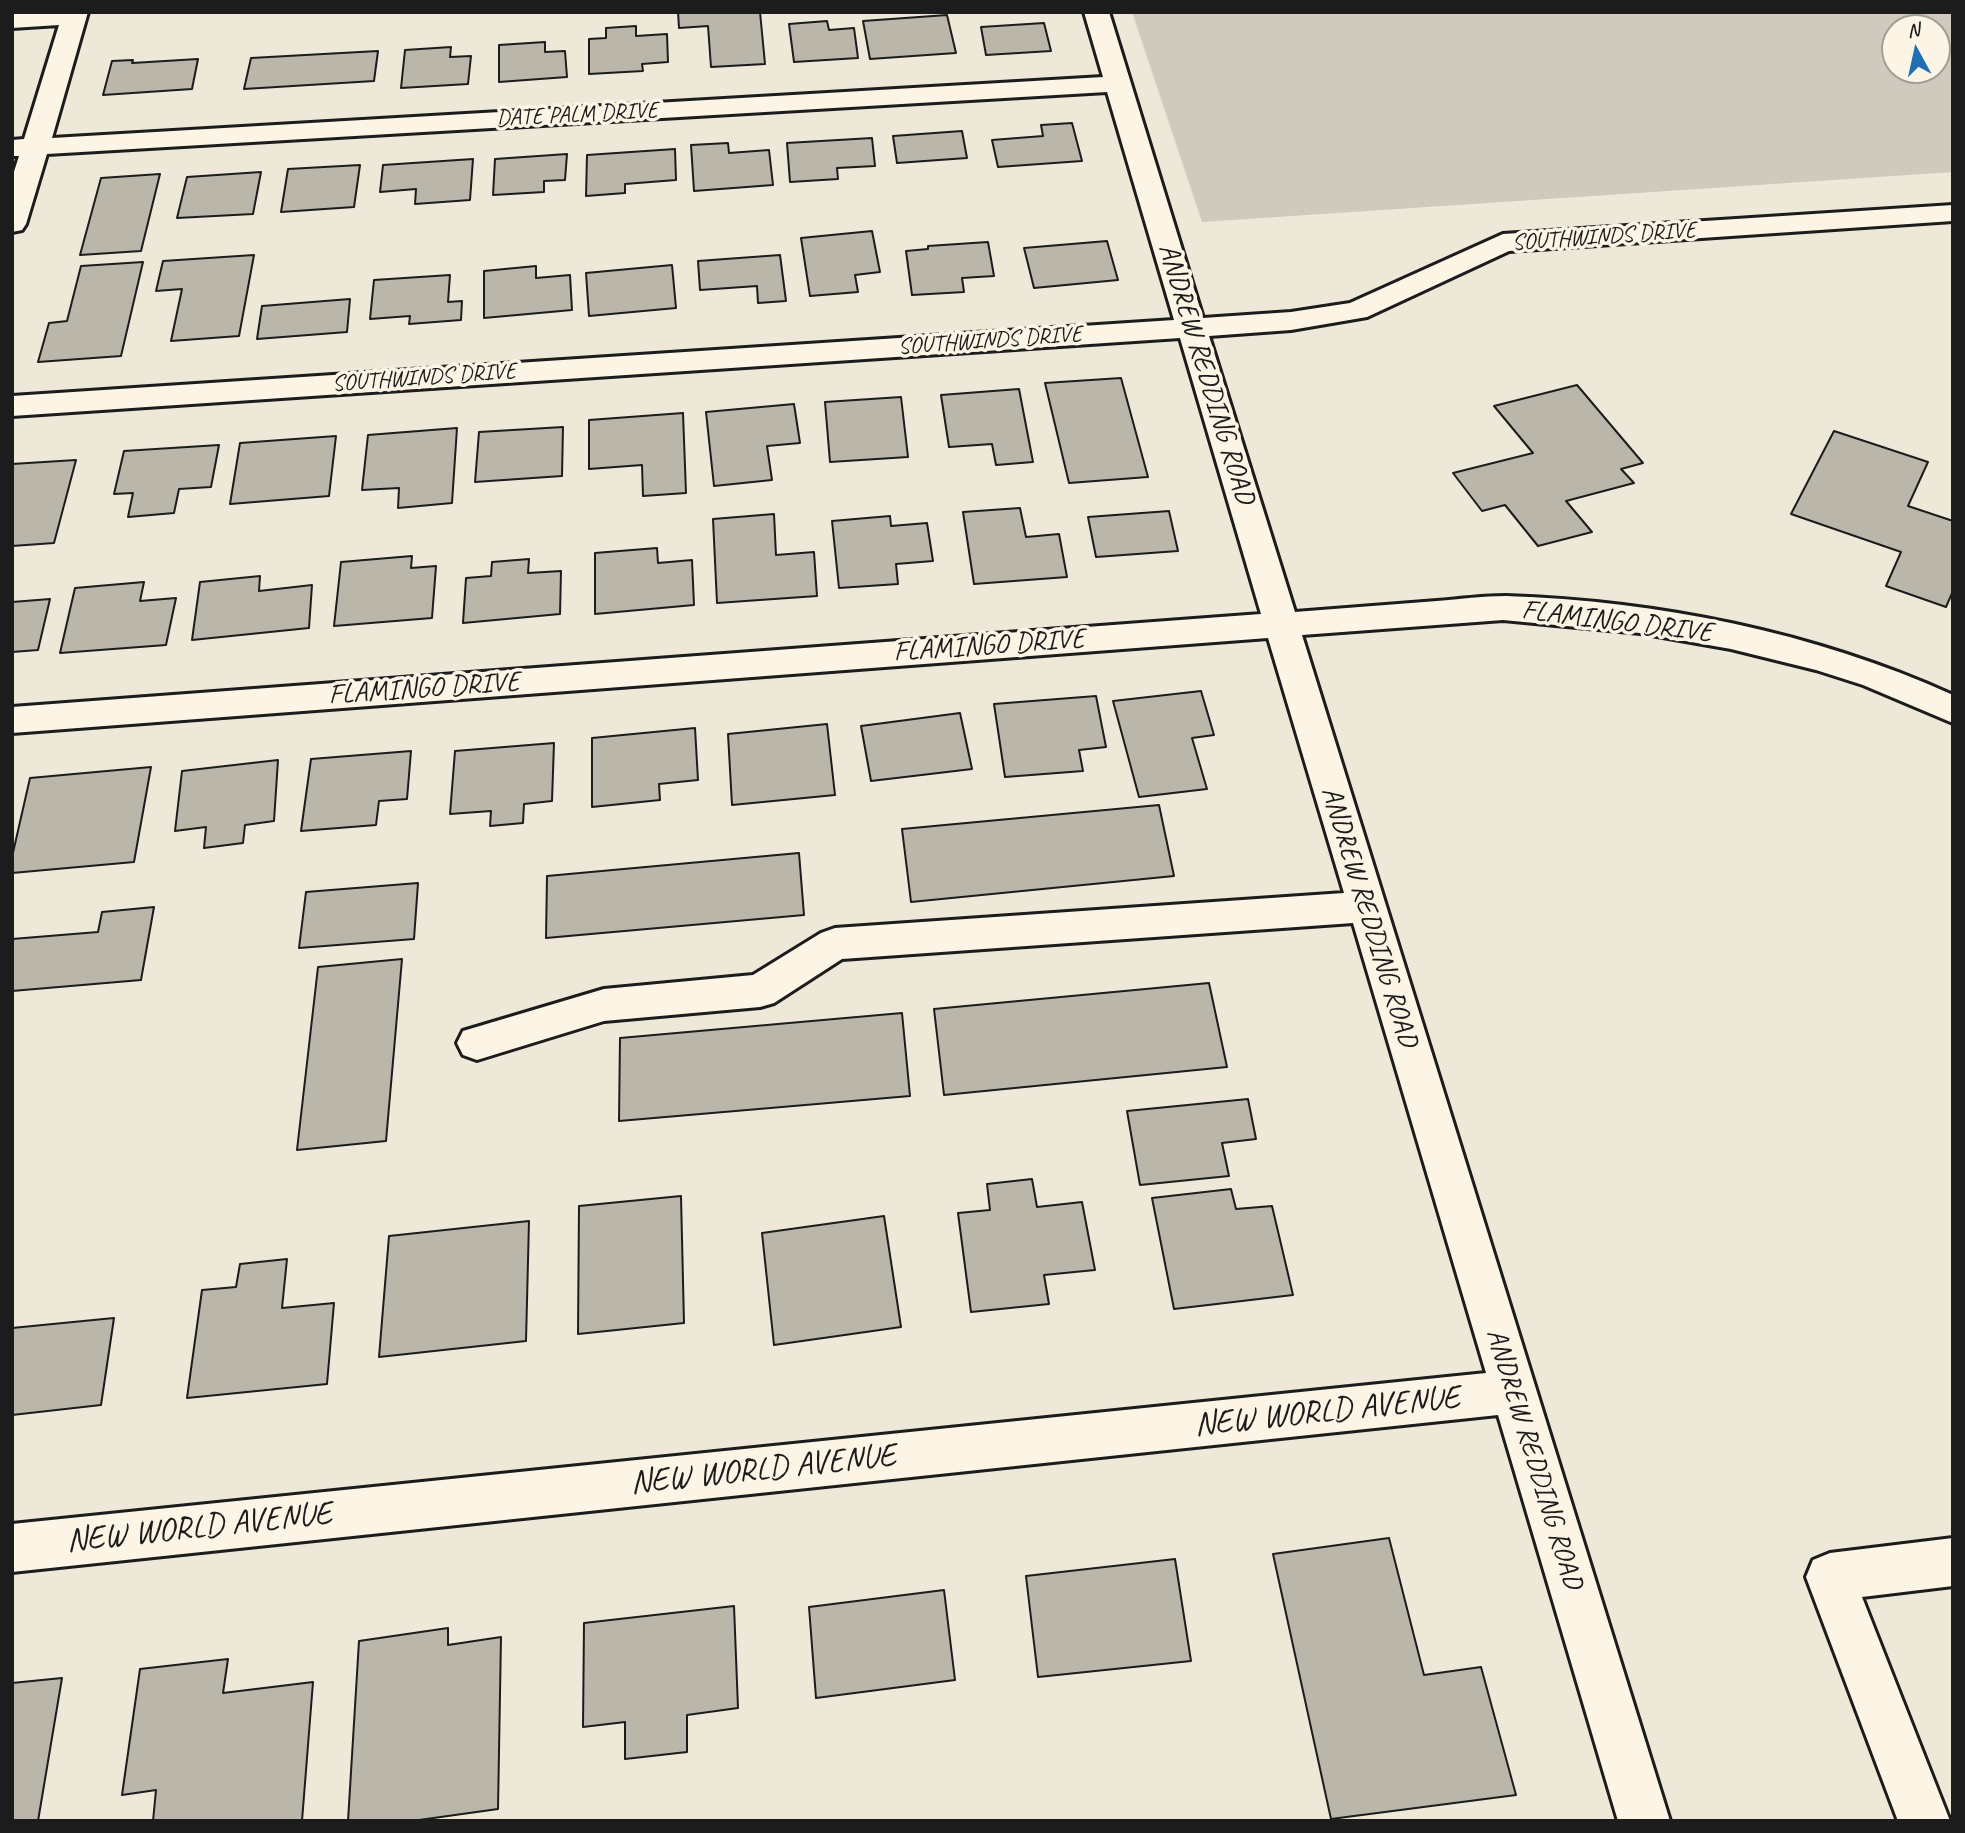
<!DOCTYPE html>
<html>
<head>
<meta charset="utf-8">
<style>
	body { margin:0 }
	#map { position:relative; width:1965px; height:1833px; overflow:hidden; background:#eee8d9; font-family:Caveat,sans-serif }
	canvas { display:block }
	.frame { position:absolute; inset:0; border:14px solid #1c1c1c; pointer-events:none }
	.north { position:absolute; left:1881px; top:14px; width:70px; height:70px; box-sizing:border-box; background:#fcf5e5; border:2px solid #a29e95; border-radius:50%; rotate:352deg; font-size:19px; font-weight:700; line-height:28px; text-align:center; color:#1c1c1c }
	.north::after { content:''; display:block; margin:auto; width:24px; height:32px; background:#1f6fb2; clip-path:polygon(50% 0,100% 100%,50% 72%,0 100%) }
</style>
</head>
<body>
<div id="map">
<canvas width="1965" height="1833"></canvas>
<div class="frame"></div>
<div class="north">N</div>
</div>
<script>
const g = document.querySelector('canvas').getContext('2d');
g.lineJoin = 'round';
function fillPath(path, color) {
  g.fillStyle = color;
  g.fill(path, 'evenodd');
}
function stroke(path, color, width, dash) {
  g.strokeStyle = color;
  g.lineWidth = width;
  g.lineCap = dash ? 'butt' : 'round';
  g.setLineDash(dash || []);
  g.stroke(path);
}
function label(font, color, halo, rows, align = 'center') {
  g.font = font + ' Caveat,sans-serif';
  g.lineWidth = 7;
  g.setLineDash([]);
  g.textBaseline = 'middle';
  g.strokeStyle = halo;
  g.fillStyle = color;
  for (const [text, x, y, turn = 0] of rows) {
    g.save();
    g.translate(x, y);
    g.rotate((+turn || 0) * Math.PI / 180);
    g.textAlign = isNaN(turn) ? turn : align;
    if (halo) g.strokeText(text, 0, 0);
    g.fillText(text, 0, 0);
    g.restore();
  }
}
fillPath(new Path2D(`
	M1132,12H1953V172L1202,222ZM1895,28H1937V70H1895Z`), '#cfcabd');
const building = new Path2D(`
	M678,12H760L765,64L711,67L708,26L679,28Z
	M947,15L956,53L870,59L863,21Z
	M827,21L829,30L854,28L858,58L794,62L789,24Z
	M1044,23L1051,51L986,55L981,27Z
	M636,26V36L667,34L668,62L642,64L643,71L589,74V39L606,38V28Z
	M545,42V52L565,51L567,77L499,82V45Z
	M451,47L450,57L471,56L468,84L401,88L405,50Z
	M378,51L374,81L244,89L251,58Z
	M198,59L192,89L103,95L112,61L133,60L132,63Z
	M1072,123L1082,161L998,167L992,140L1043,136L1041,125Z
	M962,131L967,158L897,163L893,136Z
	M872,138L875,166L837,168L838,179L790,182L787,143Z
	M728,143L729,153L769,150L773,185L694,191L691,145Z
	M675,149L676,180L625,184V193L586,196L587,155Z
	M567,154L565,180L544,181V192L493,195L495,159Z
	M473,159L470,200L415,204L416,189L380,192L383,165Z
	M360,165L354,207L281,212L288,169Z
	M261,172L253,214L177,218L187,177Z
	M160,174L141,251L80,255L101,178Z
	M872,231L880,272L855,275L858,292L810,296L801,238Z
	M1107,241L1118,280L1034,288L1024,248Z
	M988,242L994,276L962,278L964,292L912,295L906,251L928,249V246Z
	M254,255L239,336L171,341L182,289L156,291L163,261Z
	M780,255L786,301L758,303L757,286L700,290L698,261Z
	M143,262L121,356L38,362L49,323L67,321L81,266Z
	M672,265L676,308L589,316L586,273Z
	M536,266V278L570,275L572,310L484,318V271Z
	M450,275L448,302L462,301L461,320L409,324L410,316L370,319L374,280Z
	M350,299L347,332L257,339L262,306Z
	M1121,378L1148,477L1069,483L1045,383Z
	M1577,385L1643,463L1621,469L1634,483L1566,501L1592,532L1538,546L1505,505L1482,511L1453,473L1533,453L1494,406Z
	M1019,389L1033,462L996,465L992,444L949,447L941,395Z
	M901,397L908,457L830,462L825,402Z
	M794,404L800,443L767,446L772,480L714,486L706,412Z
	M683,413L686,493L643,496L642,465L589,469V420Z
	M563,427L562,476L475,482L479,432Z
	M457,428L452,503L398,508L399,488L362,490L368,435Z
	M1834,431L1928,462L1908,506L1953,521V591L1946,607L1886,586L1901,552L1791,514Z
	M336,436L329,496L230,504L240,443Z
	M219,445L211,487L179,489L174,513L128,517L133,493L114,494L124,451Z
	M76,460L54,543L12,546V464Z
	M1020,508L1026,537L1059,534L1067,577L974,584L963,512Z
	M1169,511L1178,551L1096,557L1088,517Z
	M774,514L776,555L814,552L817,596L717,603L713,519Z
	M890,516L891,526L927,523L933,561L896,564L898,584L839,588L832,521Z
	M657,548L658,563L692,560L694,605L595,614V553Z
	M412,556L411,568L436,566L432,618L334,626L341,562Z
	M529,559L528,573L561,571L560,614L463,623L466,578L491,576L492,562Z
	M260,576L259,591L312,585L309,628L192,640L200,582Z
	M144,582L140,601L176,598L166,645L60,653L75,588Z
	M50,599L38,650L12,652V602Z
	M1201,691L1214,735L1192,738L1207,789L1139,797L1113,701Z
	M1096,696L1106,747L1079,750L1083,771L1005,777L994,704Z
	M960,713L972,769L871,781L861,726Z
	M827,724L835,795L732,805L728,734Z
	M695,728L698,780L659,784L660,800L592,807V738Z
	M554,743L552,801L524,804L523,823L490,826L491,811L450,814L455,751Z
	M411,751L407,799L379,801L376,825L301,831L311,759Z
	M278,760L274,821L245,825L243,843L204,848L206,827L175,831L182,771Z
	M151,767L134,862L12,873V857L30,778Z
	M1159,805L1174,876L911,902L902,829Z
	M799,853L804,915L546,938L547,876Z
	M418,883L414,939L299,948L306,892Z
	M154,907L141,980L12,991V939L98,932L102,912Z
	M402,959L386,1141L297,1150L318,967Z
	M1209,983L1227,1067L944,1095L934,1009Z
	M902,1013L910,1096L619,1121L620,1038Z
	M1248,1099L1256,1139L1222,1143L1229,1176L1140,1185L1127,1111Z
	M1032,1179L1037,1207L1082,1202L1095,1270L1044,1275L1049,1304L971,1312L958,1213L990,1210L987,1184Z
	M1231,1189L1236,1209L1272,1206L1293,1295L1174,1309L1152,1198Z
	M681,1196L684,1323L578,1334L579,1206Z
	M884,1216L901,1327L774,1345L762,1233Z
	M529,1221L526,1341L379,1357L389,1236Z
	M287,1259L282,1308L334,1303L327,1384L187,1398L202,1290L236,1287L240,1264Z
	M114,1318L101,1405L12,1415V1328Z
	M1389,1538L1424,1675L1481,1667L1516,1795L1331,1819L1273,1554Z
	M1175,1559L1191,1661L1038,1677L1026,1576Z
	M944,1590L955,1680L816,1698L809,1607Z
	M734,1606L738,1708L687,1715V1752L625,1759V1722L583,1727L584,1623Z
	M448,1628V1645L501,1637L498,1809L412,1821H348L359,1641Z
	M228,1659L223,1693L313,1682L302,1821H153L156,1790L122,1795L140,1669Z
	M62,1678L38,1821H12V1683Z`);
fillPath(building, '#bab6aa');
stroke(building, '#1c1c1c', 2);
const minor = new Path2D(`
	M12,12H88L52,138L1103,77L1084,12H1109L1203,318L1291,312L1350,303L1503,234L1953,205V221L1509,251L1367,317L1291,330L1209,336L1295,612C1342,608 1390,605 1437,601C1460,599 1483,596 1506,596C1658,601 1814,632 1953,695V723L1863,685L1816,670L1731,649L1640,633L1503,620L1302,635L1670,1821H1618L1498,1415L12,1572V1524L1486,1373L1353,923L842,959L774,1003L760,1007L604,1021L477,1060L463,1055L457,1043L463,1031L604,989L753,975L821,933L835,928L1344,893L1268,638L12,733V707L1261,614L1180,338L12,416V396L1174,320L1107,92L47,154L26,224L22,230L12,232V178L19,156H12V140L24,139L59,25L12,28Z
	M1953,1538V1586L1862,1597L1950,1821H1898L1806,1577L1813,1560L1830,1553Z`);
stroke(minor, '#1c1c1c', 6);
fillPath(minor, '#fcf5e5');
label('23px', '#1c1c1c', '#fcf5e5', [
	["DATE PALM DRIVE",577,115,-3],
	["SOUTHWINDS DRIVE",1604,237,-4],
	["SOUTHWINDS DRIVE",990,341,-4],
	["SOUTHWINDS DRIVE",424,378,-4]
]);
label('28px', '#1c1c1c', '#fcf5e5', [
	["ANDREW REDDING ROAD",1206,374,73],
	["FLAMINGO DRIVE",1617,622,7],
	["FLAMINGO DRIVE",989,646,-4],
	["FLAMINGO DRIVE",424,689,-4],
	["ANDREW REDDING ROAD",1369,917,73],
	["ANDREW REDDING ROAD",1534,1459,73]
]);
label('33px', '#1c1c1c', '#fcf5e5', [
	["NEW WORLD AVENUE",1327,1412,-6],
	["NEW WORLD AVENUE",763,1470,-6],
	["NEW WORLD AVENUE",199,1528,-6]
]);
</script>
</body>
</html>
